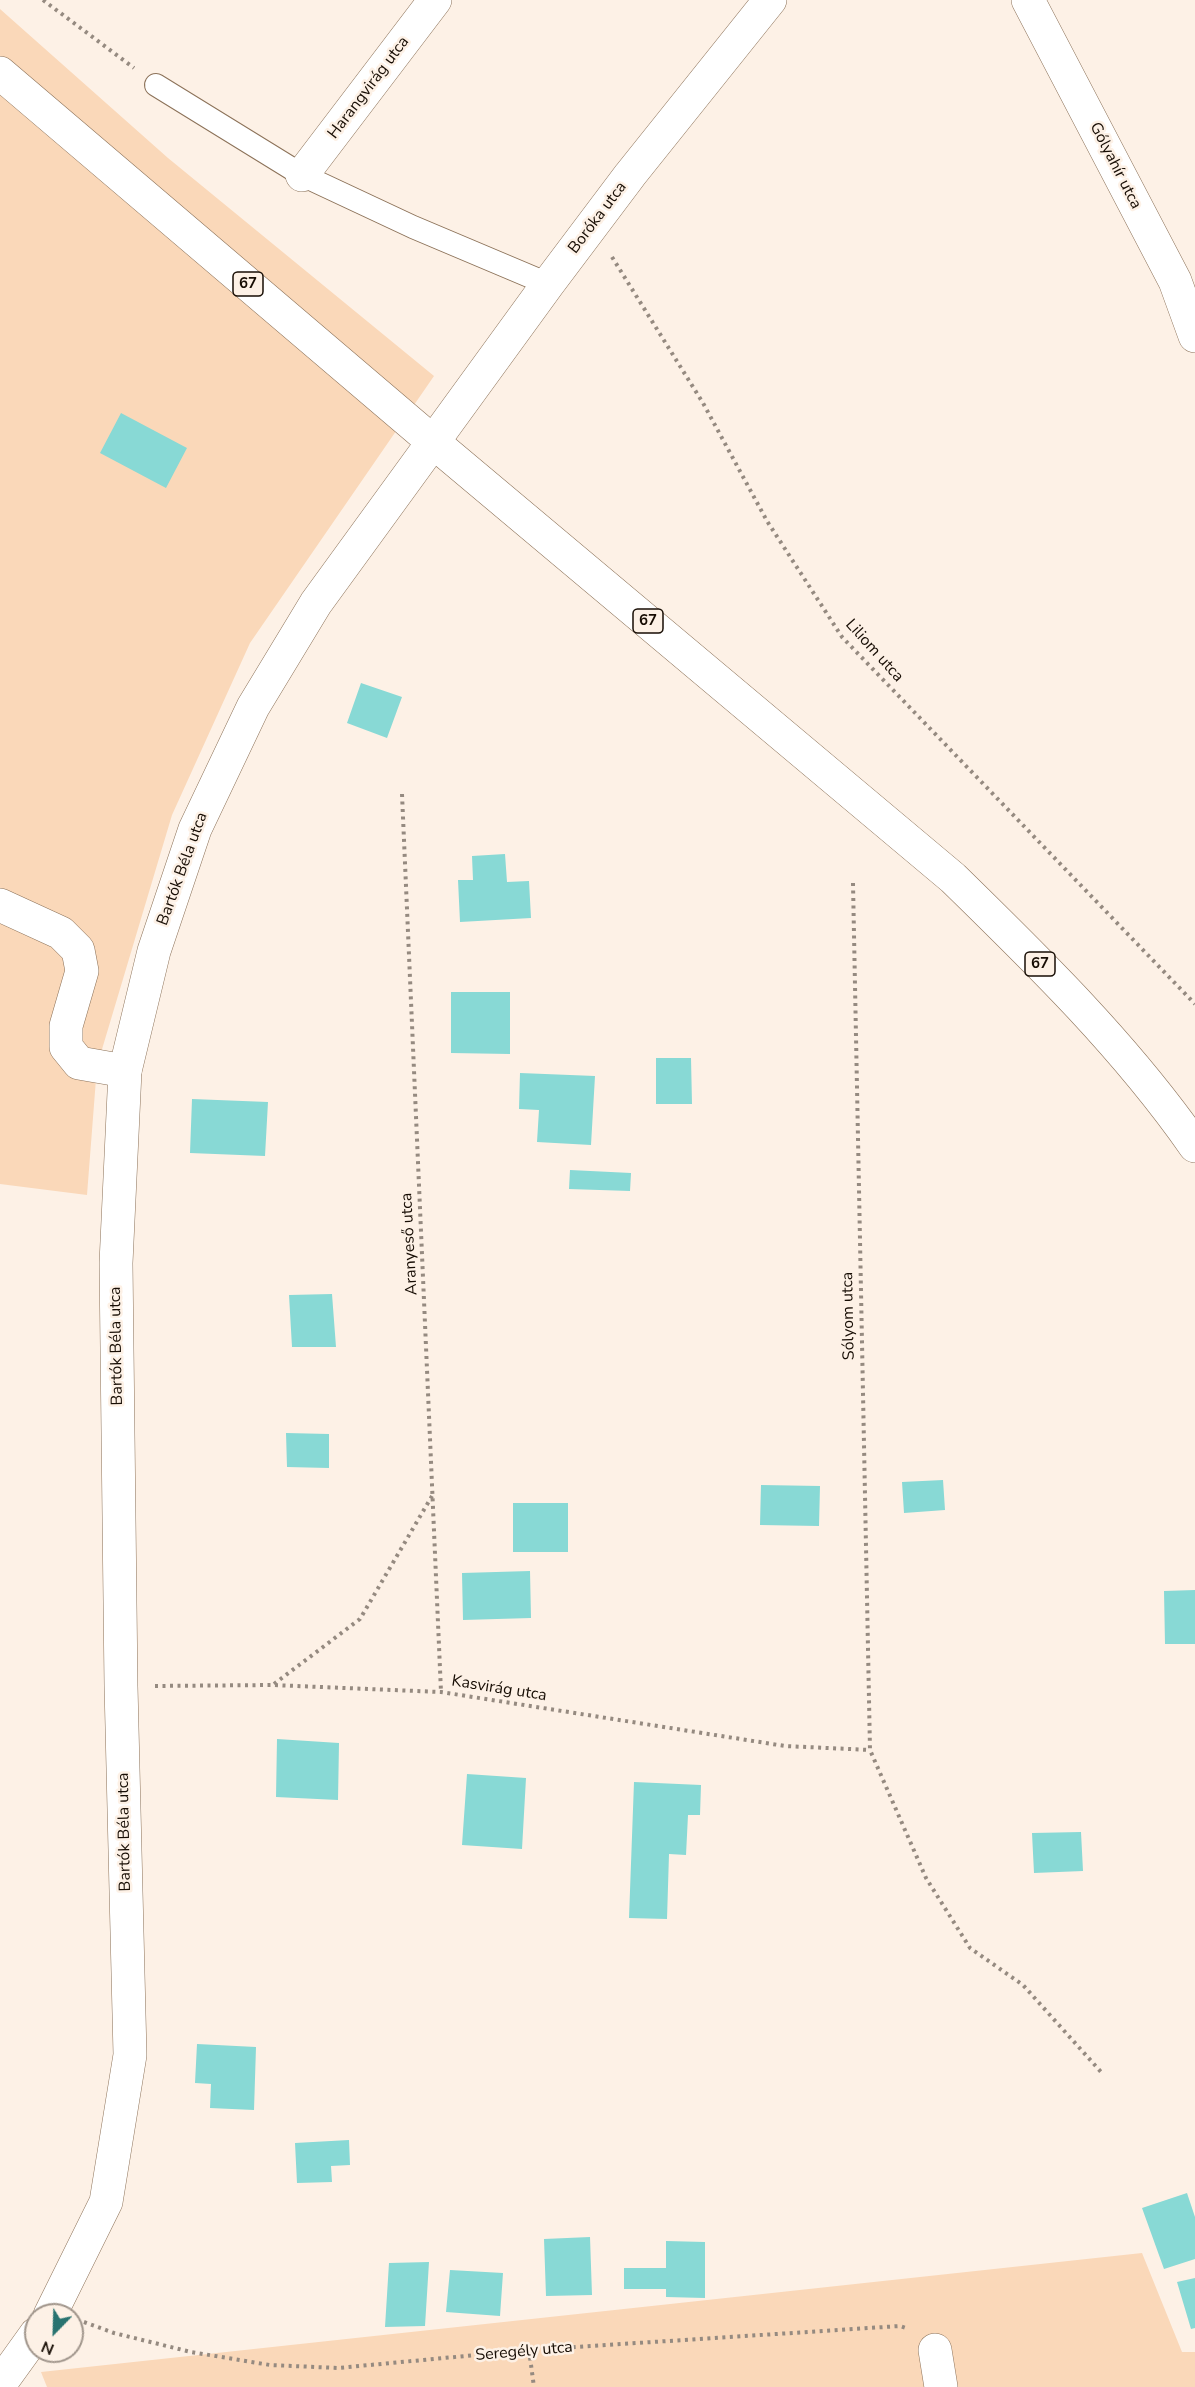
<!DOCTYPE html>
<html>
<head>
<meta charset="utf-8">
<style>
	body { margin:0 }
	#map { position:relative; width:1195px; height:2387px; overflow:hidden; background:#fdf1e6; font-family:"Nunito Sans",sans-serif }
	canvas { display:block }
	.north { position:absolute; left:24px; top:2303px; width:60px; height:60px; box-sizing:border-box; background:#fdf1e6; border:2px solid #a1968c; border-radius:50%; rotate:203deg; font-size:16px; font-weight:700; line-height:24px; text-align:center; color:#170d04 }
	.north::after { content:''; display:block; margin:auto; width:21px; height:27px; background:#297370; clip-path:polygon(50% 0,100% 100%,50% 72%,0 100%) }
</style>
</head>
<body>
<div id="map">
<canvas width="1195" height="2387"></canvas>
<div class="north">N</div>
</div>
<script>
const g = document.querySelector('canvas').getContext('2d');
g.lineJoin = 'round';
function fillPath(path, color) {
  g.fillStyle = color;
  g.fill(path, 'evenodd');
}
function stroke(path, color, width, dash) {
  g.strokeStyle = color;
  g.lineWidth = width;
  g.lineCap = dash ? 'butt' : 'round';
  g.setLineDash(dash || []);
  g.stroke(path);
}
function label(font, color, halo, rows, align = 'center') {
  g.font = font + ' "Nunito Sans",sans-serif';
  g.lineWidth = 5;
  g.setLineDash([]);
  g.textBaseline = 'middle';
  g.strokeStyle = halo;
  g.fillStyle = color;
  for (const [text, x, y, turn = 0] of rows) {
    g.save();
    g.translate(x, y);
    g.rotate((+turn || 0) * Math.PI / 180);
    g.textAlign = isNaN(turn) ? turn : align;
    if (halo) g.strokeText(text, 0, 0);
    g.fillText(text, 0, 0);
    g.restore();
  }
}
fillPath(new Path2D(`
	M0,9L168,158L434,376L250,643L172,815L97,1066L87,1195L0,1184Z
	M1142,2253L1182,2352H1195V2387H47L41,2372Z`), '#fad8b9');
fillPath(new Path2D(`
	M121,413L187,448L166,488L100,453Z
	M361,683L402,697L387,738L347,723Z
	M505,854L507,882L529,881L531,918L460,922L458,880H473L472,856Z
	M451,992H510V1054L451,1053Z
	M656,1058H691L692,1104H656Z
	M520,1073L595,1076L591,1145L537,1142L539,1110L519,1109Z
	M192,1099L268,1102L265,1156L190,1153Z
	M570,1170L631,1173L630,1191L569,1189Z
	M332,1294L336,1347H292L289,1295Z
	M286,1433L329,1434V1468L287,1467Z
	M943,1480L945,1510L904,1513L902,1482Z
	M761,1485L820,1486L819,1526L760,1525Z
	M513,1503H568V1552H513Z
	M530,1571L531,1618L463,1620L462,1573Z
	M1195,1590V1644H1165L1164,1591Z
	M277,1739L339,1743L338,1800L276,1797Z
	M467,1774L526,1778L522,1849L462,1845Z
	M634,1782L701,1785L700,1815H688L686,1855L669,1854L667,1919L629,1918Z
	M1081,1832L1083,1871L1034,1873L1032,1833Z
	M197,2044L256,2047L254,2110L210,2108L211,2084L195,2083Z
	M349,2140L350,2165L331,2166L332,2182L297,2183L295,2143Z
	M1187,2193L1195,2217V2259L1164,2269L1142,2208Z
	M590,2237L592,2295L546,2296L544,2239Z
	M666,2241L705,2242V2298L666,2297V2289H624V2268H666Z
	M429,2262L425,2326L385,2327L389,2263Z
	M450,2270L503,2273L500,2316L446,2312Z
	M1195,2278V2328L1191,2329L1177,2282Z`), '#88d9d5');
const service = new Path2D(`
	M156,85L302,175L413,227L548,284`);
const minor = new Path2D(`
	M1028,0L1175,281L1195,336
	M302,175L435,0
	M0,905L61,933L78,950L82,971L66,1026V1047L79,1063L125,1071
	M935,2350L941,2387`);
const tertiary = new Path2D(`
	M50,2315L106,2202L130,2055L121,1686L116,1263L125,1071L154,951L195,829L253,707L316,603L548,284L630,175L770,0
	M0,2384L36,2334`);
const primary = new Path2D(`
	M0,73L432,441L953,878C1039,962 1126,1047 1195,1146`);
stroke(service, '#8c7259', 24);
stroke(minor, '#8c7259', 34);
stroke(tertiary, '#8c7259', 34);
stroke(primary, '#8c7259', 34);
stroke(new Path2D(`
	M43,0L134,68
	M612,257L703,403L767,521L842,637L1195,1004
	M402,794L441,1692
	M853,883L870,1750L926,1878L970,1948L1023,1985L1102,2073
	M274,1684L360,1619L432,1496
	M155,1686L273,1685L441,1692L785,1746L870,1750
	M84,2322L114,2333L191,2352L270,2365L338,2368L529,2350L900,2326L909,2329
	M529,2350L534,2387`), '#958a80', 4, [3, 4.5]);
stroke(service, '#fff', 22);
stroke(minor, '#fff', 33);
stroke(tertiary, '#fff', 33);
stroke(primary, '#fff', 33);
for (const [x, y, w] of [
	[248,284,30],
	[648,621,30],
	[1040,964,30]
]) {
  const box = new Path2D();
  box.roundRect(x - w / 2, y - 12, w, 24, 4.5);
  g.fillStyle = '#fdf1e6';
  g.fill(box);
  stroke(box, '#170d04', 1.5);
}
label('bold 15px', '#170d04', null, [
	["67",248,284],
	["67",648,621],
	["67",1040,964]
]);
label('16px', '#170d04', '#fdf1e6', [
	["Harangvirág utca",369,88,-53],
	["Gólyahír utca",1115,166,63],
	["Boróka utca",598,218,-53],
	["Liliom utca",874,651,48],
	["Bartók Béla utca",183,869,-70],
	["Aranyeső utca",410,1244,-93],
	["Sólyom utca",849,1316,-91],
	["Bartók Béla utca",117,1346,-91],
	["Kasvirág utca",499,1689,9],
	["Bartók Béla utca",125,1832,-91],
	["Seregély utca",524,2352,-5]
]);
</script>
</body>
</html>
